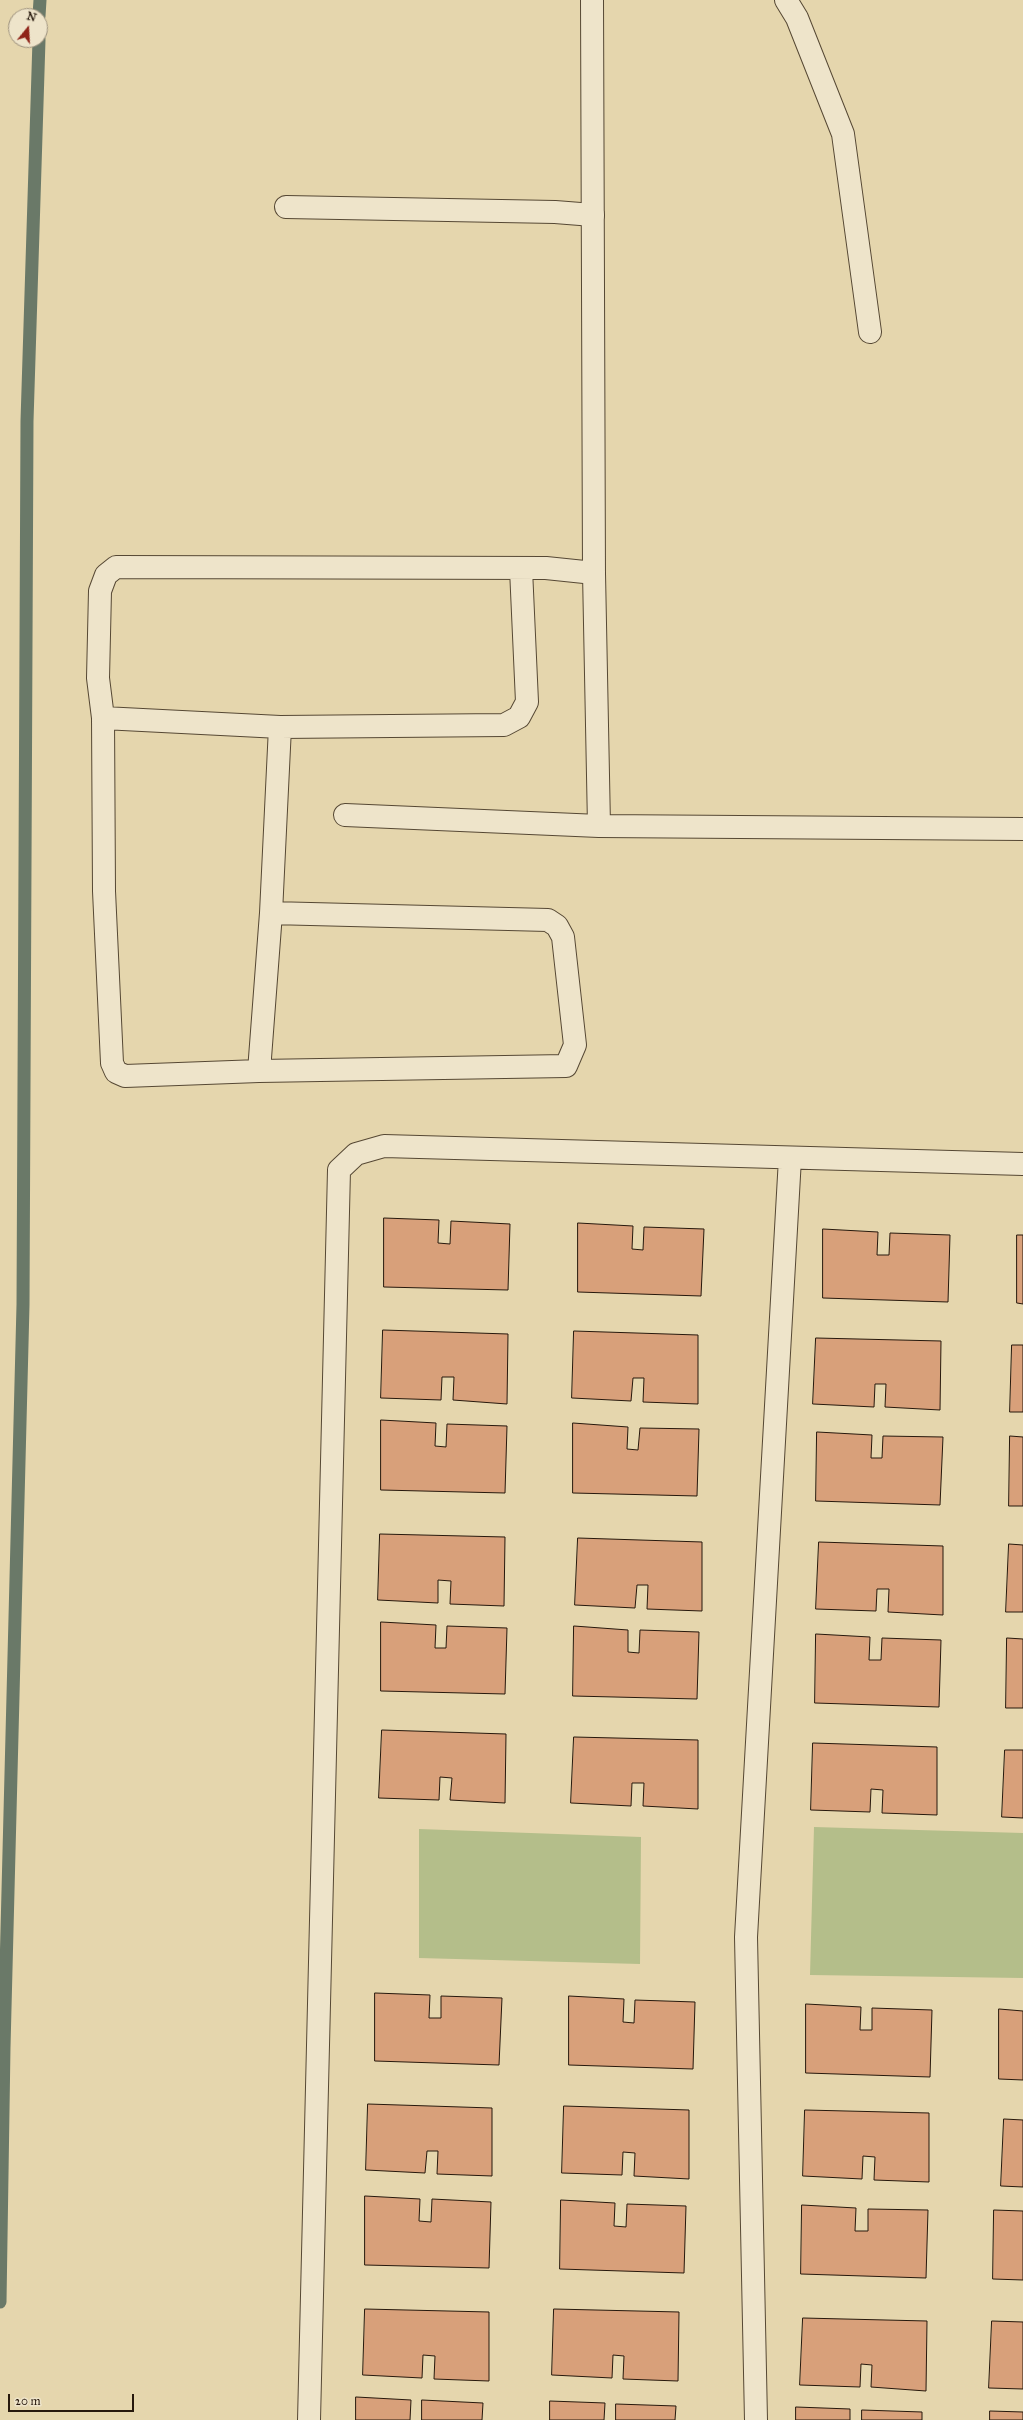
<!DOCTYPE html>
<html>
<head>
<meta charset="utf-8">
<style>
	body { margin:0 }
	#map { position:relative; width:1023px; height:2420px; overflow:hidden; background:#e5d6ad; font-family:"IM FELL Great Primer",serif }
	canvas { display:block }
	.north { position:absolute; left:8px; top:8px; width:40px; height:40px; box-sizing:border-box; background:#eee4ca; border:1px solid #9e927e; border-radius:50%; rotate:18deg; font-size:11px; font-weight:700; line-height:16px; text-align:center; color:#26180c }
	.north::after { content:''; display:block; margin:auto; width:14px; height:18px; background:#8f2418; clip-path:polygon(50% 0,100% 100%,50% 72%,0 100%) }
	.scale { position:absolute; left:8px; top:2394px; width:126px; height:18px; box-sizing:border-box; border:2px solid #26180c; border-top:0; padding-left:5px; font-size:12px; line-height:14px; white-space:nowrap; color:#26180c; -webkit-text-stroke:3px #eee4ca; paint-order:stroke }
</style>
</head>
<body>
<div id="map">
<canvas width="1023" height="2420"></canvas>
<div class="north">N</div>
<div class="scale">20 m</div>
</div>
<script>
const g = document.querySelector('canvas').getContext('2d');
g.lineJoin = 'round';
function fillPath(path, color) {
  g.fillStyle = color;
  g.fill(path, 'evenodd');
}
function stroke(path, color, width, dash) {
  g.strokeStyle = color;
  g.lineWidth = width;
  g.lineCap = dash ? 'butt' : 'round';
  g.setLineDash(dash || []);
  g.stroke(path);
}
fillPath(new Path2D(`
	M814,1827L1023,1833V1978L810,1975Z
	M419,1829L641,1837L640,1964L419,1958Z`), '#b4be8a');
stroke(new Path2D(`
	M39,16L40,0
	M0,2302L4,2047L23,1305L27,421L39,40`), '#6a7968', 13);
const building = new Path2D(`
	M384,1218L439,1220L438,1243L450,1244L451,1221L510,1224L508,1290L384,1287Z
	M578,1223L633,1226L632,1249L643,1250L644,1227L704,1229L701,1296L578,1292Z
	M823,1229L878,1232L877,1255H889L890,1233L950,1235L948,1302L823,1298Z
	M1017,1235H1023V1304L1017,1303Z
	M383,1330L508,1334L507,1404L453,1400L454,1377H442L441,1400L381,1398Z
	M574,1331L698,1335V1404L643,1402L644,1378H633L631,1401L572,1398Z
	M816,1338L941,1341L940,1410L885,1407L886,1384H875L874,1407L813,1404Z
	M1012,1345H1023V1412H1010Z
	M381,1420L436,1423L435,1446L446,1447L447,1424L507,1426L505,1493L381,1490Z
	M573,1423L628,1427L627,1449L638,1450L640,1428L699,1429L697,1496L573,1493Z
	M817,1432L872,1435L871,1458H882L883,1436L943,1437L940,1505L816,1501Z
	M1010,1436L1023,1437V1506H1009Z
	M380,1534L505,1537L504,1606L450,1604L451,1581L438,1580V1603L378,1600Z
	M578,1538L702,1542V1611L647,1609L648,1585H637L635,1608L575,1605Z
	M819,1542L943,1546V1615L888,1612L889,1589H877L876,1611L816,1609Z
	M1009,1544L1023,1545V1612H1006Z
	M381,1622L436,1625L435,1648H446L447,1626L507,1628L505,1694L381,1691Z
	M574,1626L628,1630V1652L639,1653L640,1630L699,1632L697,1699L573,1696Z
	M816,1634L870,1637L869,1660H881L882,1638L941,1640L939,1707L815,1703Z
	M1007,1638L1023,1639V1708H1006Z
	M382,1730L506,1734L505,1803L450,1800L452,1778L440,1777L439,1800L379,1798Z
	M574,1737L698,1740V1809L643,1806L644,1783H632L631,1806L571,1803Z
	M813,1743L937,1747V1815L882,1813L883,1790L871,1789L870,1812L811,1810Z
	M1005,1750H1023V1818L1002,1817Z
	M375,1993L430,1995L429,2018H441V1996L502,1998L499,2065L375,2061Z
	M569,1996L624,1999L623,2022L634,2023L635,2000L695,2002L693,2069L569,2065Z
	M806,2004L861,2007L860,2030H872V2008L932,2010L930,2077L806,2073Z
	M999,2009L1023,2011V2080L999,2079Z
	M368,2104L492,2108V2176L437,2174L438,2151H427L425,2173L366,2170Z
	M564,2106L689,2110V2179L634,2176L635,2153L623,2152L622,2175L562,2173Z
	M805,2110L929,2113V2182L874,2180L875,2157L863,2156L862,2179L803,2176Z
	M1004,2119L1023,2120V2187L1001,2186Z
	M365,2196L420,2199L419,2221L431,2222L432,2199L491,2202L489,2268L365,2265Z
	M561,2200L615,2203L614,2226L626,2227L627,2204L686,2206L684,2273L560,2269Z
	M802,2205L856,2208L855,2231H868V2209L928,2210L926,2278L801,2274Z
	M994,2210L1023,2211V2280L993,2279Z
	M365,2309L489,2312V2381L434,2379L435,2356L423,2355L422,2378L363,2375Z
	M554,2309L679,2312L678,2381L623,2379L624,2356L613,2355L612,2378L552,2375Z
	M803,2318L927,2321L926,2391L871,2387L872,2365L861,2364L860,2387L800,2385Z
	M992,2321L1023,2322V2389L989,2388Z
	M356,2397L411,2400L410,2420H356Z
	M422,2400L483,2403L482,2420H422Z
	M550,2401L605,2403L604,2420H550Z
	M616,2404L676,2406L675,2420H616Z
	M796,2407L850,2409V2420H796Z
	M862,2410L922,2412V2420H862Z
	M990,2411L1023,2412V2420H990Z`);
fillPath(building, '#d8a07a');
stroke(building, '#26180c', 1);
const lane = new Path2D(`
	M786,0L797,18L843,134L870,332
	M286,207L555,212L593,215`);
const street = new Path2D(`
	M592,0L594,573L599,826L1023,829
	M103,718L280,727L504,725L519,717L527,702L521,569
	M345,815L599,826
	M271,913L548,920L557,926L563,937L575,1045L566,1066L259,1071L125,1076L116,1072L112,1063L104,891L103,718L98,678L100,591L106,575L116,567L546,568L594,573
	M259,1071L271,913L280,727
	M309,2420L339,1170L356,1154L384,1146L1023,1164
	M756,2420L746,1937L790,1158`);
stroke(lane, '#564834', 24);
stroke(street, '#564834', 24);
stroke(lane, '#eee4ca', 22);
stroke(street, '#eee4ca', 22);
</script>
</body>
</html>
